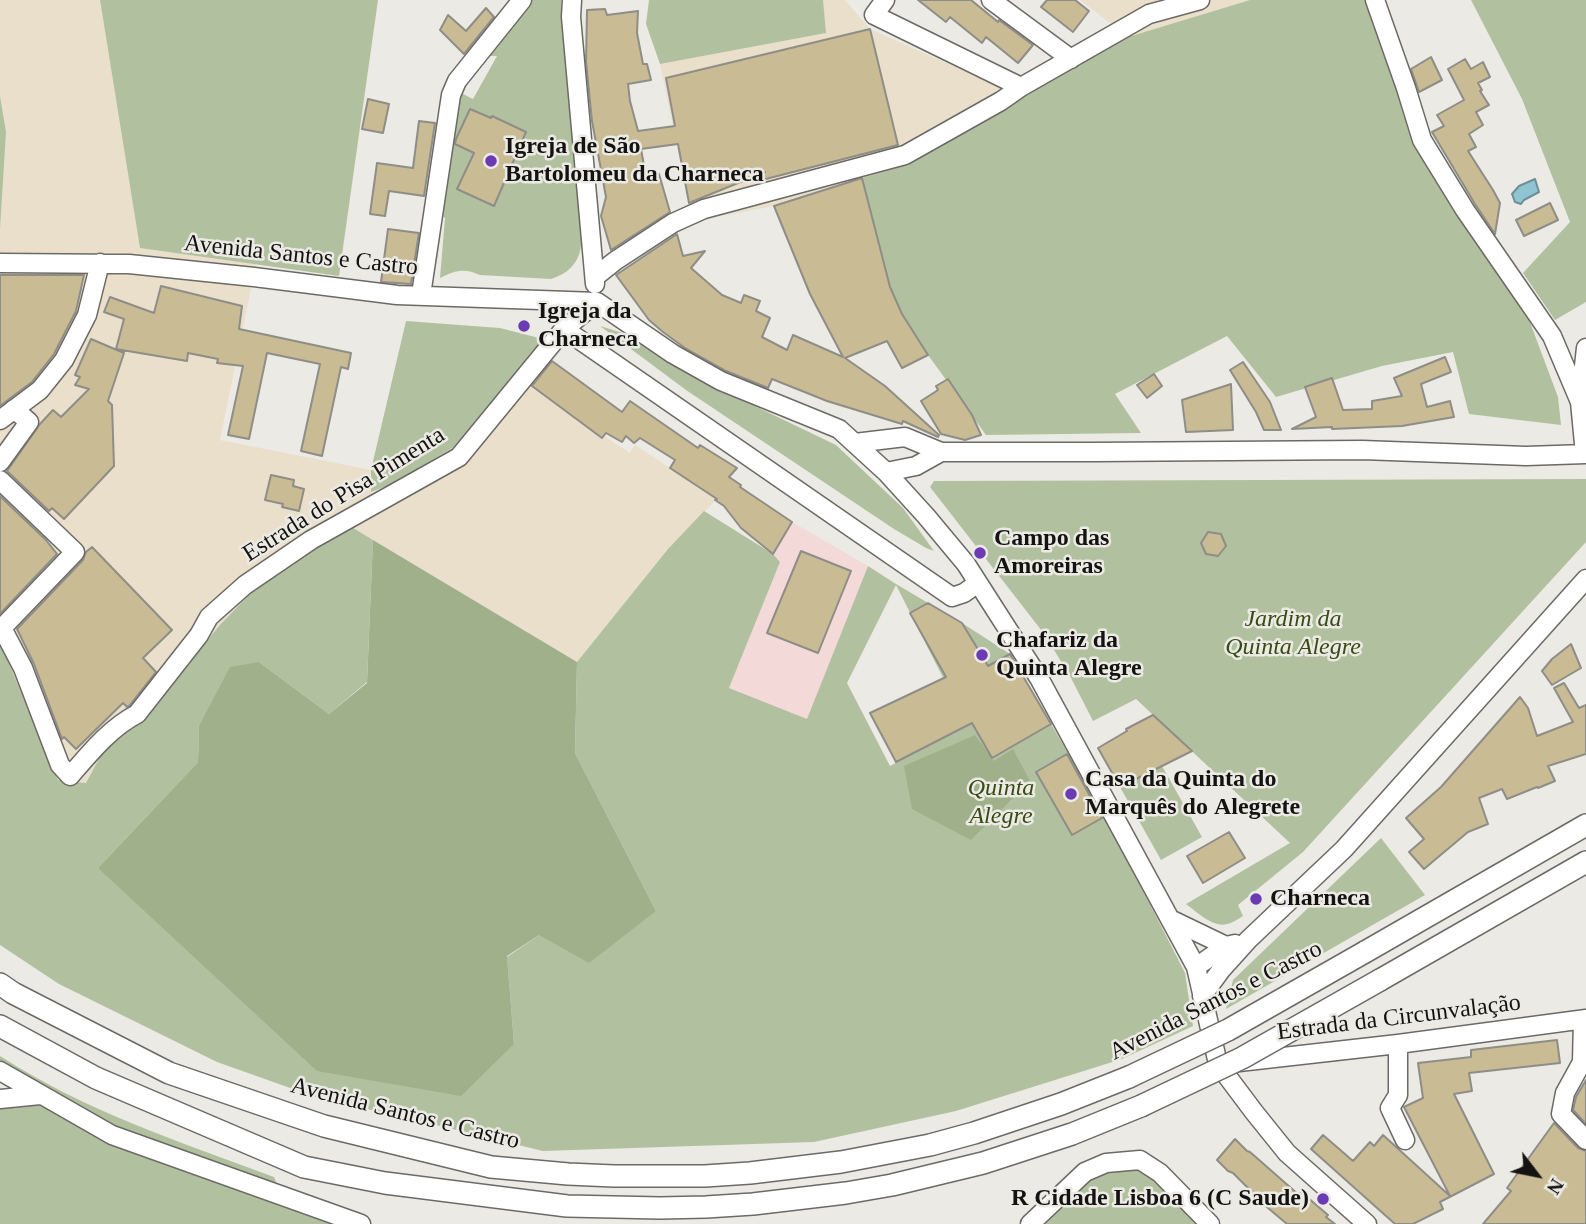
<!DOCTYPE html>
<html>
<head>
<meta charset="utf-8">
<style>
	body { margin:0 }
	#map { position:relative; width:1586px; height:1224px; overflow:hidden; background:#eceae4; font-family:"Times New Roman",serif }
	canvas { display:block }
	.north { position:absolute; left:1502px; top:1140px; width:70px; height:70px; -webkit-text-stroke:5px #eceae4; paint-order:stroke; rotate:122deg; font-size:19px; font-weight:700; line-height:28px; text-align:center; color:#141312 }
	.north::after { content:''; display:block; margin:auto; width:24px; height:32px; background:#141312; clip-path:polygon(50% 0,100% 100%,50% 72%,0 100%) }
</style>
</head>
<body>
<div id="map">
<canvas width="1586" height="1224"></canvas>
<div class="north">N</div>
</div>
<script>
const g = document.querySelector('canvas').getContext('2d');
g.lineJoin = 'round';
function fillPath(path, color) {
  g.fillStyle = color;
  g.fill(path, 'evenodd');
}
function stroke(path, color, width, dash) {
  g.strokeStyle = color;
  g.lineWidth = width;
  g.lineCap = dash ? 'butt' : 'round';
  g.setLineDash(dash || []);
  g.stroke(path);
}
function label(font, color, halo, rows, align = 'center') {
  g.font = font + ' "Times New Roman",serif';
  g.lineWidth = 5;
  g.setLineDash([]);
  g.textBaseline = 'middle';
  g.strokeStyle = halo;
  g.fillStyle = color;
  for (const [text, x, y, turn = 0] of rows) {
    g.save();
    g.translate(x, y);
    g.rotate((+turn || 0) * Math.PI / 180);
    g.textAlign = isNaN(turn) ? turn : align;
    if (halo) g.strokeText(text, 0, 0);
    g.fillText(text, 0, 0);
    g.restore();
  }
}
fillPath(new Path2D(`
	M1,0H100L140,248L256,264L220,440L371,470L372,510L431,482L528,383L602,438L604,436L630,453L635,445L717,499L668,549L577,662L350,526L349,523L285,569L261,582L219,626L151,709L125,729L101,755L86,783L58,780L0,642V230L6,132L0,96V2Z
	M823,0H845L870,29L1005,89L1025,96L908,164L862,178L902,314L928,355L902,368L887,341L844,359L810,294L774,206L711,218L686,227L689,204L660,64L825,33Z
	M1080,0H1250L1128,37Z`), '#eadfcb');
fillPath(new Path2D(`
	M792,522L868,566L807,720L729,688L780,562L773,554Z`), '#f4d9d9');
fillPath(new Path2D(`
	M100,0H378L339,276L140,248Z
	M530,0H561L581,212C583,243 585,268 551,279L480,275C465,268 455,270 440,278L445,218L436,211L438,181L461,93L473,99L497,56H486Z
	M649,0H823L826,33L660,64L646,24Z
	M1250,0H1369L1418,142L1528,317L1558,397L1561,425L1469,414L1453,352L1382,366L1276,397L1227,336L1115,394L1141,433L986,435L928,355L902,314L890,287L862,178L908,164L1128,37Z
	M1471,0H1586V302L1555,320L1523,273L1570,222L1522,99Z
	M0,96L6,132L0,230Z
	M406,321L500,328L543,339L459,444L392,484L371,492V470Z
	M600,326L626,334L684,372L836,445L903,508L934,551L926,548L894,529L686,390Z
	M1586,479V542L1303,852L1238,905L1243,916C1238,919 1233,923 1227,924C1213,928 1197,912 1186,904L1290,843L1136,699L1093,721L1071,678L1045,635L930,487L934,481Z
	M704,511L773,554L780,562L729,688L807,719L868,566L896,584L962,623L1010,654L1105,816L1185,973L1193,1026L1122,1059L956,1111L814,1142L543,1151L395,1115L324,1100L217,1062L59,984L0,945V642L58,780L86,783L101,755L125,729L151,709L219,626L261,582L285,569L350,526L373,540L367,682L329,714L259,662L199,726L198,762L98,868L514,1044L507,957L539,935L656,911L575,753L577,662L668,549ZM896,585L967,725L890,766L847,683Z
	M1162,766L1202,837L1161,860L1120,787Z
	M1381,838L1425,895L1226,1009L1233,980Z
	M0,1056C85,1111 180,1142 274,1177L278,1186L99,1124L0,1065Z
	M38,1101L342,1224H0V1105Z
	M1133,1167L1149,1172L1200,1224H1040L1100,1171Z`), '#b1c19f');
fillPath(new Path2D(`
	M373,540L577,662L575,753L656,911L589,963L539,935L507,956L514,1044L461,1096L317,1071L98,868L198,762L199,726L230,667L259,662L329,714L367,683Z
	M975,735L994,761L1013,749L1030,781L971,840L912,809L904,766Z`), '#9fb08a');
const water = new Path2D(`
	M1535,179L1539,192L1524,200L1521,204L1515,202L1512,194L1519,186Z`);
fillPath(water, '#91c4d1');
stroke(water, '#6c8f98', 2);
const building = new Path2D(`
	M918,0H971L998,22L999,20L1033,45L1018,63L986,37L982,43L950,17L946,22Z
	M1047,0H1075L1089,11L1073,32L1041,7Z
	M486,8L494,17L464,54L440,30L448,15L466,31Z
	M605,9L607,15L638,11L637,33L643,64H647L651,80L628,84L630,101L638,131L675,126L666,78L870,29L898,145L758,181L765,172L689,203L678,144L641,149L646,177L659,174L670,212L611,250L601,216L606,197L592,121L586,62L587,10Z
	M1431,57L1442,80L1419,92L1411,69Z
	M1465,59L1471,69L1483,62L1490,77L1478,83L1482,90L1480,91L1489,105L1476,112L1483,125L1469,134L1476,147L1468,151L1493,190L1500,203L1495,234L1475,204L1432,132L1444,126L1437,115L1464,100L1448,69Z
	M368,99L389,104L383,133L362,129Z
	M470,109L491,118L492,116L526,132L494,206L457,189L474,153L455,144L456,139Z
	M419,121L435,123L424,196L389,191L385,216L370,214L377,163L413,168Z
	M862,178L890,287L902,314L928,355L902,368L887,341L845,358L885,386L939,435L938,437L903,421L902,424L827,401L772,379L768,388L726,371L685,348L663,332L649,320L616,275L677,234L683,256L705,251L691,268L722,295L741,303L744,295L760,301L756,311L770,318L762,337L787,350L793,335L843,357L810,294L774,206Z
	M1550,203L1558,220L1524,236L1516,220Z
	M388,229L419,233L411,284L381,282Z
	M0,275H84L76,311L54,354L32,382L0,406Z
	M161,286L242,306L239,329L351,353L348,369L341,367L322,456L301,451L320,364L267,353L249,439L228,435L243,366L217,363L218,359L188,353L187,361L116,349L124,319L104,312L110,297L154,313Z
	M91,339L124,353L108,401L112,405L114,466L64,519L52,508L49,511L7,471L40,424L53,410L61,417L89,389L75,385L80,377L75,375Z
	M1445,357L1451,372L1421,384L1427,407L1450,401L1454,417L1402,426L1332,429V427L1292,429L1316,417L1305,387L1332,378L1343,410L1372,409V401L1402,396L1394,378Z
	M552,361L622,412L630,401L698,448L700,445L737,468L729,477L741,485L740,487L792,522L773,554L741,528L724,506L715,500L717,499L670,468L675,460L640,438L634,443L626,436L622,442L606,433L602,438L532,386Z
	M1243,362L1270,402L1281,430H1264L1256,412L1230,370Z
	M1154,374L1162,386L1147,398L1137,385Z
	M948,379L972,415L981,435L965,440L941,434L921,401L938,390L936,386Z
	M1231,384L1233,430L1186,432L1182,400Z
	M271,475L294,480L293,486L304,489L299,511L282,507L283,504L265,500Z
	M0,496L46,540L57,554L0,614Z
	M1208,532L1221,534L1226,546L1218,556L1206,554L1201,543Z
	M92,547L172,630L143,658L156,672L130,705L127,707L123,703L76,749L64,737L62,739L34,664L17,629L83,560L86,552Z
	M801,551L851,571L818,653L767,633Z
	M928,603L962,623L988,666L1010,654L1051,724L992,758L972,723L896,762L870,713L946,677L910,613Z
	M1571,644L1581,668L1552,685L1542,671L1552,659Z
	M1564,683L1579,708L1586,705V754L1548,766L1555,781L1538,788L1537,787L1507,799L1502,789L1479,798L1488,824L1468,832L1424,869L1409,852L1424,839L1406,818L1441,787L1520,697L1528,708L1537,736L1573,722L1554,688Z
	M1153,715L1192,751L1120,787L1098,748L1127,731L1126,729Z
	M1067,754L1102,818L1072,835L1036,772Z
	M1229,832L1245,858L1203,883L1187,856Z
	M1557,1040L1560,1063L1469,1073L1472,1091L1454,1094L1494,1174L1440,1202L1443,1209L1413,1224H1395L1311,1149L1323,1135L1353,1161L1370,1142L1374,1146L1383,1135L1450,1196L1404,1107L1423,1098L1418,1063L1471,1057V1050Z
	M1586,1080V1124L1573,1110L1576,1097Z
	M1554,1123L1578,1148L1586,1151V1224H1483L1511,1191L1507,1188Z
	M1235,1139L1247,1151L1250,1152L1299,1195L1300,1193L1306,1198L1307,1197L1328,1215L1326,1217L1335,1224H1287L1249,1192L1250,1190L1233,1173L1228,1171L1217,1160Z`);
fillPath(building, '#c9bc94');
stroke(building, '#8e8d87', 2);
const minor = new Path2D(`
	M572,0L571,17L595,284
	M885,0L874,15L1021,87
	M991,0L1071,59
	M1375,0L1406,88L1422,140L1465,210L1552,336L1580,402
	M0,263L129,264L254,277L397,295L597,302
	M595,277L615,261L673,223L704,209L905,155L1001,101L1021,87L1149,14L1200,0
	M421,295L451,95L457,81L522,0
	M597,302L673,354L721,381L839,429L886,472L926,516L966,564L1039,678L1196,967L1218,1064L1254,1112L1287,1153L1367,1224
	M564,329L952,597L964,593L978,583
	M0,420L40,390L64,360L87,315L100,263
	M855,443L905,437L941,452H1095L1362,450L1526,456L1586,454
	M1585,454L1580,402L1586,348
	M0,462L29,422L14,409
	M886,472L916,466L941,452
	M0,480L75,552L2,628L23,668L60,765L70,776C90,753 110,728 137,714L199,635L209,617L245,585L311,540L459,457L564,329L597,302
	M1170,919L1226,946
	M1196,967L1226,946L1235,944
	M1202,996L1221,970L1248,940L1344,849L1586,579
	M1583,1020L1582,1062L1565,1093L1561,1114L1586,1140
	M1398,1044V1095L1390,1108L1405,1140
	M1239,1062L1398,1044L1586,1019
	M0,1071L112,1135L361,1224
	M0,1099L40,1095
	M1030,1224L1085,1172L1106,1163L1140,1160L1160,1173L1210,1224`);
const major = new Path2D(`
	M1365,952L1586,825
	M1380,980L1586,862
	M0,984L13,993L169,1073L324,1126L491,1167L568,1174L614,1176H705L750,1173L841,1162L930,1145L974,1133L1061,1104L1129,1077
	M0,1026L96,1078L304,1167L385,1183L567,1206L660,1208L706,1207L753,1204L846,1193L892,1185L983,1163L1072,1134L1141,1106`);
stroke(minor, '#6c6a65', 21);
stroke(major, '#6c6a65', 24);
stroke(minor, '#fff', 18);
stroke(major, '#fff', 21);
const majorBridge = new Path2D(`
	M1129,1077L1228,1030L1365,952
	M1141,1106L1242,1058L1380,980`);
stroke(majorBridge, '#6c6a65', 24, []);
stroke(majorBridge, '#fff', 21);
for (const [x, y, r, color] of [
	[491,161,7,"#6a3bb2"],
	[524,326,7,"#6a3bb2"],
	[980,553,7,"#6a3bb2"],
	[982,655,7,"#6a3bb2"],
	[1071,794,7,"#6a3bb2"],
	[1256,899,7,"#6a3bb2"],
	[1323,1199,7,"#6a3bb2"]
]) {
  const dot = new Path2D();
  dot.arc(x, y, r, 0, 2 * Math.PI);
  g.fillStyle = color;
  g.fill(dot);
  stroke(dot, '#eceae4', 2.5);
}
label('bold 24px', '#141312', '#eceae4', [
	["Igreja de São",505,147],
	["Bartolomeu da Charneca",505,175],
	["Igreja da",538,312],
	["Charneca",538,340],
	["Campo das",994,539],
	["Amoreiras",994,567],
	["Chafariz da",996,641],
	["Quinta Alegre",996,669],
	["Casa da Quinta do",1085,780],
	["Marquês do Alegrete",1085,808],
	["Charneca",1270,899],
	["R Cidade Lisboa 6 (C Saude)",1309,1199,"right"]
], 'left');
label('24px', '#141312', '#eceae4', [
	["Avenida Santos e Castro",301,256,6],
	["Estrada do Pisa Pimenta",344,495,-32],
	["Avenida Santos e Castro",1216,1001,-27],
	["Estrada da Circunvalação",1399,1018,-7],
	["Avenida Santos e Castro",405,1114,14]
]);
label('italic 24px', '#374c12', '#eceae4', [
	["Jardim da",1293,620],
	["Quinta Alegre",1293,648],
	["Quinta",1001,789],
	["Alegre",1001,817]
]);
</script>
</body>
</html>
